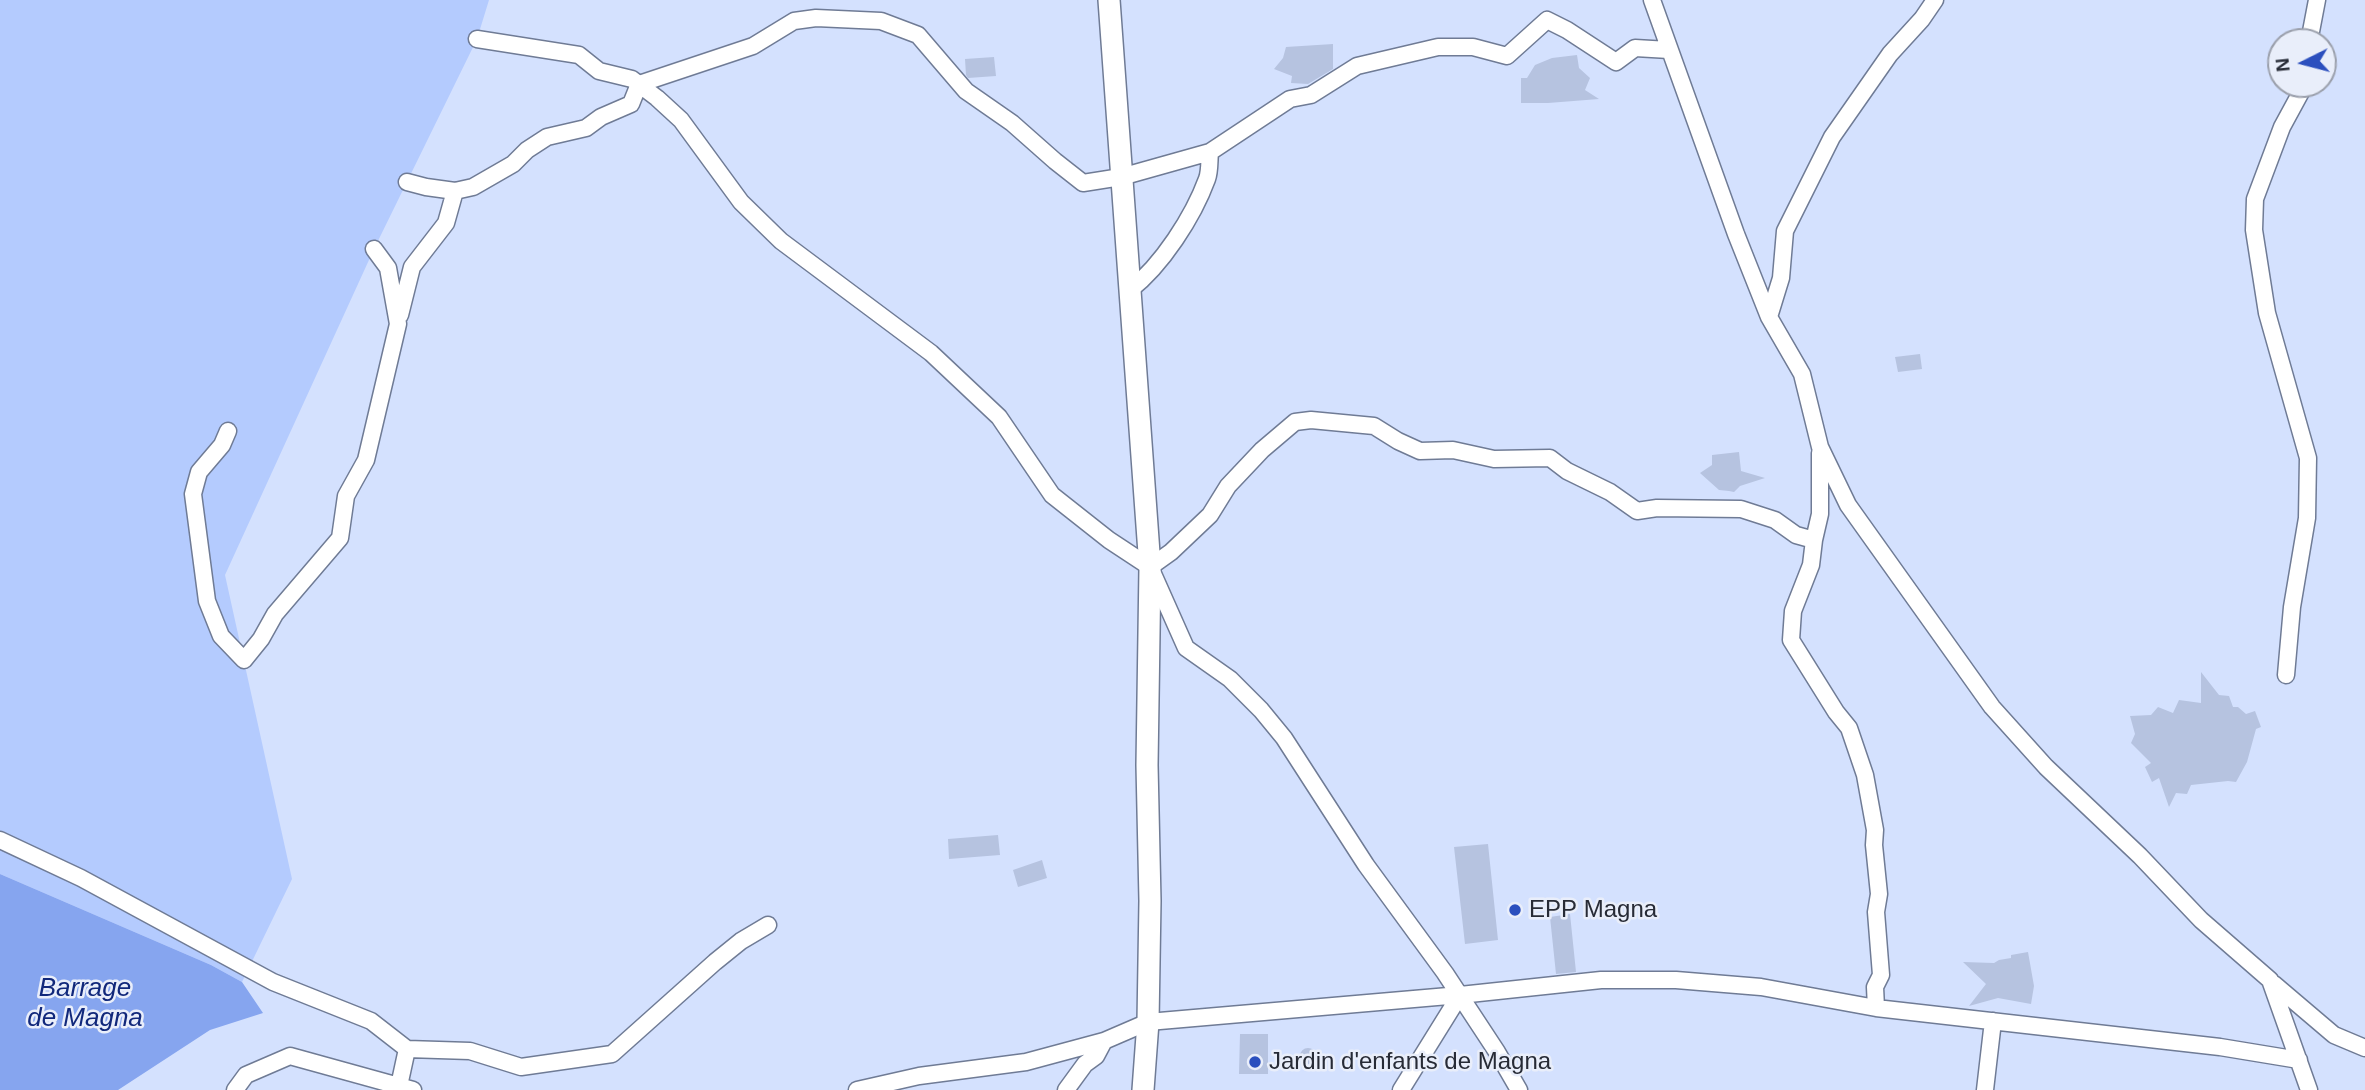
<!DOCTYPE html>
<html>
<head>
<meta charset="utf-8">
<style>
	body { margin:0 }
	#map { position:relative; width:2365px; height:1090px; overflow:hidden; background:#d4e1fe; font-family:Helvetica,sans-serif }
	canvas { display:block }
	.north { position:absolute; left:2267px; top:28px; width:70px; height:70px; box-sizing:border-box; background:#e9eefa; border:2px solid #9ba0ac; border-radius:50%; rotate:264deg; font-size:19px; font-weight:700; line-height:28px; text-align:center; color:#272b36 }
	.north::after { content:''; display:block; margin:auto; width:24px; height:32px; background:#2b4fbe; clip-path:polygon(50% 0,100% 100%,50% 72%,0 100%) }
</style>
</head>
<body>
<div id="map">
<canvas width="2365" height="1090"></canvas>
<div class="north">N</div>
</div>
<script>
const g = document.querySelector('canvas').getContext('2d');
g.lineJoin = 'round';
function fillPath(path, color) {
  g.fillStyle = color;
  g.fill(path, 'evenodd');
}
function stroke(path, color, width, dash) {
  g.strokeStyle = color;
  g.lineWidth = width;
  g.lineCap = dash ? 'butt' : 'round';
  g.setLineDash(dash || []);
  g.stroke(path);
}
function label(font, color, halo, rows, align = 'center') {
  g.font = font + ' Helvetica,sans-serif';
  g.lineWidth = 5;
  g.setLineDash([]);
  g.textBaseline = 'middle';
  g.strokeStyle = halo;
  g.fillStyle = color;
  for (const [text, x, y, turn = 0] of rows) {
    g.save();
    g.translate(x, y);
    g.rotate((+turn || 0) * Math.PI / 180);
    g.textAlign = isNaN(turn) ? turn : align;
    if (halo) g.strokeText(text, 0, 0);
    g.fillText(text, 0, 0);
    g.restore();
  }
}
fillPath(new Path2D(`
	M0,0H489L477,39L374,249L225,575L292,879L242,982L211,965L0,874Z`), '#b4cbfe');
fillPath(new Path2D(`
	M0,874L211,965L242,982L263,1013L210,1030L118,1090H0Z`), '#86a5ef');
fillPath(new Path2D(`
	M1333,44V69L1308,84L1291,83L1292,76L1274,69L1283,58L1286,47Z
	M1577,55L1579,68L1590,78L1585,90L1599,99L1548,103H1521V78H1527L1535,65L1552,58Z
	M994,57L996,76L968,78L966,75L965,59Z
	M1920,354L1922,369L1898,372L1895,357Z
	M1739,452L1741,471L1765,478L1740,486L1734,492L1729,491L1719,490L1700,473L1712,465V455Z
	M2201,672L2219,695L2229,696L2233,707H2238L2246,714L2255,711L2261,727L2256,729L2247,762L2236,782L2228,781L2191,785L2187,794L2176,793L2169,807L2159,778L2152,782L2145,767L2151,763L2131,743L2135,734L2130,716L2151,715L2158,707L2173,713L2179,700L2201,703Z
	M998,835L1000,855L949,859L948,839Z
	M1488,844L1498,940L1465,944L1454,847Z
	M1042,860L1047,878L1018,887L1013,870Z
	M1570,914L1576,972L1556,974L1550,917Z
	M2028,952L2034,986L2031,1004L1998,998L1969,1006L1986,984L1963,962L1994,963L1999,960L2011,958V955Z
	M1240,1034H1268V1074H1239Z
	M1300 1056a8 8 0 1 1 16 0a8 8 0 1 1-16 0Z`), '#b6c3e0');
const minor = new Path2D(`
	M1652,0L1736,234L1769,317L1802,374L1820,447L1848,505L1992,707L2046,767L2140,856L2201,920L2270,980L2309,1090
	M477,39L579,55L599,71L632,79L657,98L681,120L741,202L781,241L931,353L999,417L1052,495L1109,540L1150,567L1186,648L1230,679L1261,710L1284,738L1366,865L1445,973L1497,1052L1519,1090
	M2309,42L2317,0
	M407,182L426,187L455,191L473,187L513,164L527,150L547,137L586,128L601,117L631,104L639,84L753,46L794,21L816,18L881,21L918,35L966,91L1012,123L1055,161L1083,183L1121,177L1210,152L1290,99L1311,95L1357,66L1438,47H1473L1507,56L1547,20L1567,30L1616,62L1635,48L1669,50
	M1130,290C1162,265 1193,217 1207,179C1210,171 1209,161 1210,152
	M400,315L412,267L446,223L455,191
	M1769,317L1781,278L1785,231L1832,137L1890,54L1922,19L1935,0
	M228,431L222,445L199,472L193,494L207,601L221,636L244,660L261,639L275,614L340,538L346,496L366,460L398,324L388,268L374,249
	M1814,540L1811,565L1793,611L1791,640L1836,712L1849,728L1865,775L1875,830L1874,845L1879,894L1876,912L1881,975L1875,987L1876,1008
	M1150,567L1171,552L1210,515L1228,486L1262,450L1295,422L1311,420L1374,426L1398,441L1420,451L1453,450L1494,459L1550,458L1567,471L1610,492L1637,511L1657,508L1741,509L1775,520L1796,535L1814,540L1820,514V453
	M2286,675L2292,607L2307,518L2308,458L2267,313L2254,230L2255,199L2282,127L2301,92L2302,84
	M0,840L81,878L273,982L371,1021L407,1049L399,1086
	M2274,984L2334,1035L2365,1048
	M407,1049L470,1051L521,1067L612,1054L715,962L741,941L768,925
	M235,1090L246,1075L290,1056L413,1090
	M857,1090L919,1076L1026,1062L1104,1041L1148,1022L1460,995L1601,980H1676L1761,987L1876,1008L2220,1047L2299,1060
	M1066,1090L1085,1064L1096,1056L1104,1041
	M1401,1090L1460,995
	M1985,1090L1993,1021`);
const tertiary = new Path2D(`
	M1109,0L1150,567L1147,765L1150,901L1148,1022L1143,1090`);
stroke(minor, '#6f7b95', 19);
stroke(tertiary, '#6f7b95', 24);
stroke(minor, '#fff', 16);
stroke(tertiary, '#fff', 21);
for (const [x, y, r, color] of [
	[1515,910,7,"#2b4fbe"],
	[1255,1062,7,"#2b4fbe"]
]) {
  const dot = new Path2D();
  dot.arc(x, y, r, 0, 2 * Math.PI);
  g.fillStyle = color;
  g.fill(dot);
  stroke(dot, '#e9eefa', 2.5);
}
label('24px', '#272b36', '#e9eefa', [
	["EPP Magna",1529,910],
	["Jardin d'enfants de Magna",1269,1062]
], 'left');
label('italic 26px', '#11287b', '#e9eefa', [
	["Barrage",85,989],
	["de Magna",85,1019]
]);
</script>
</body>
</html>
